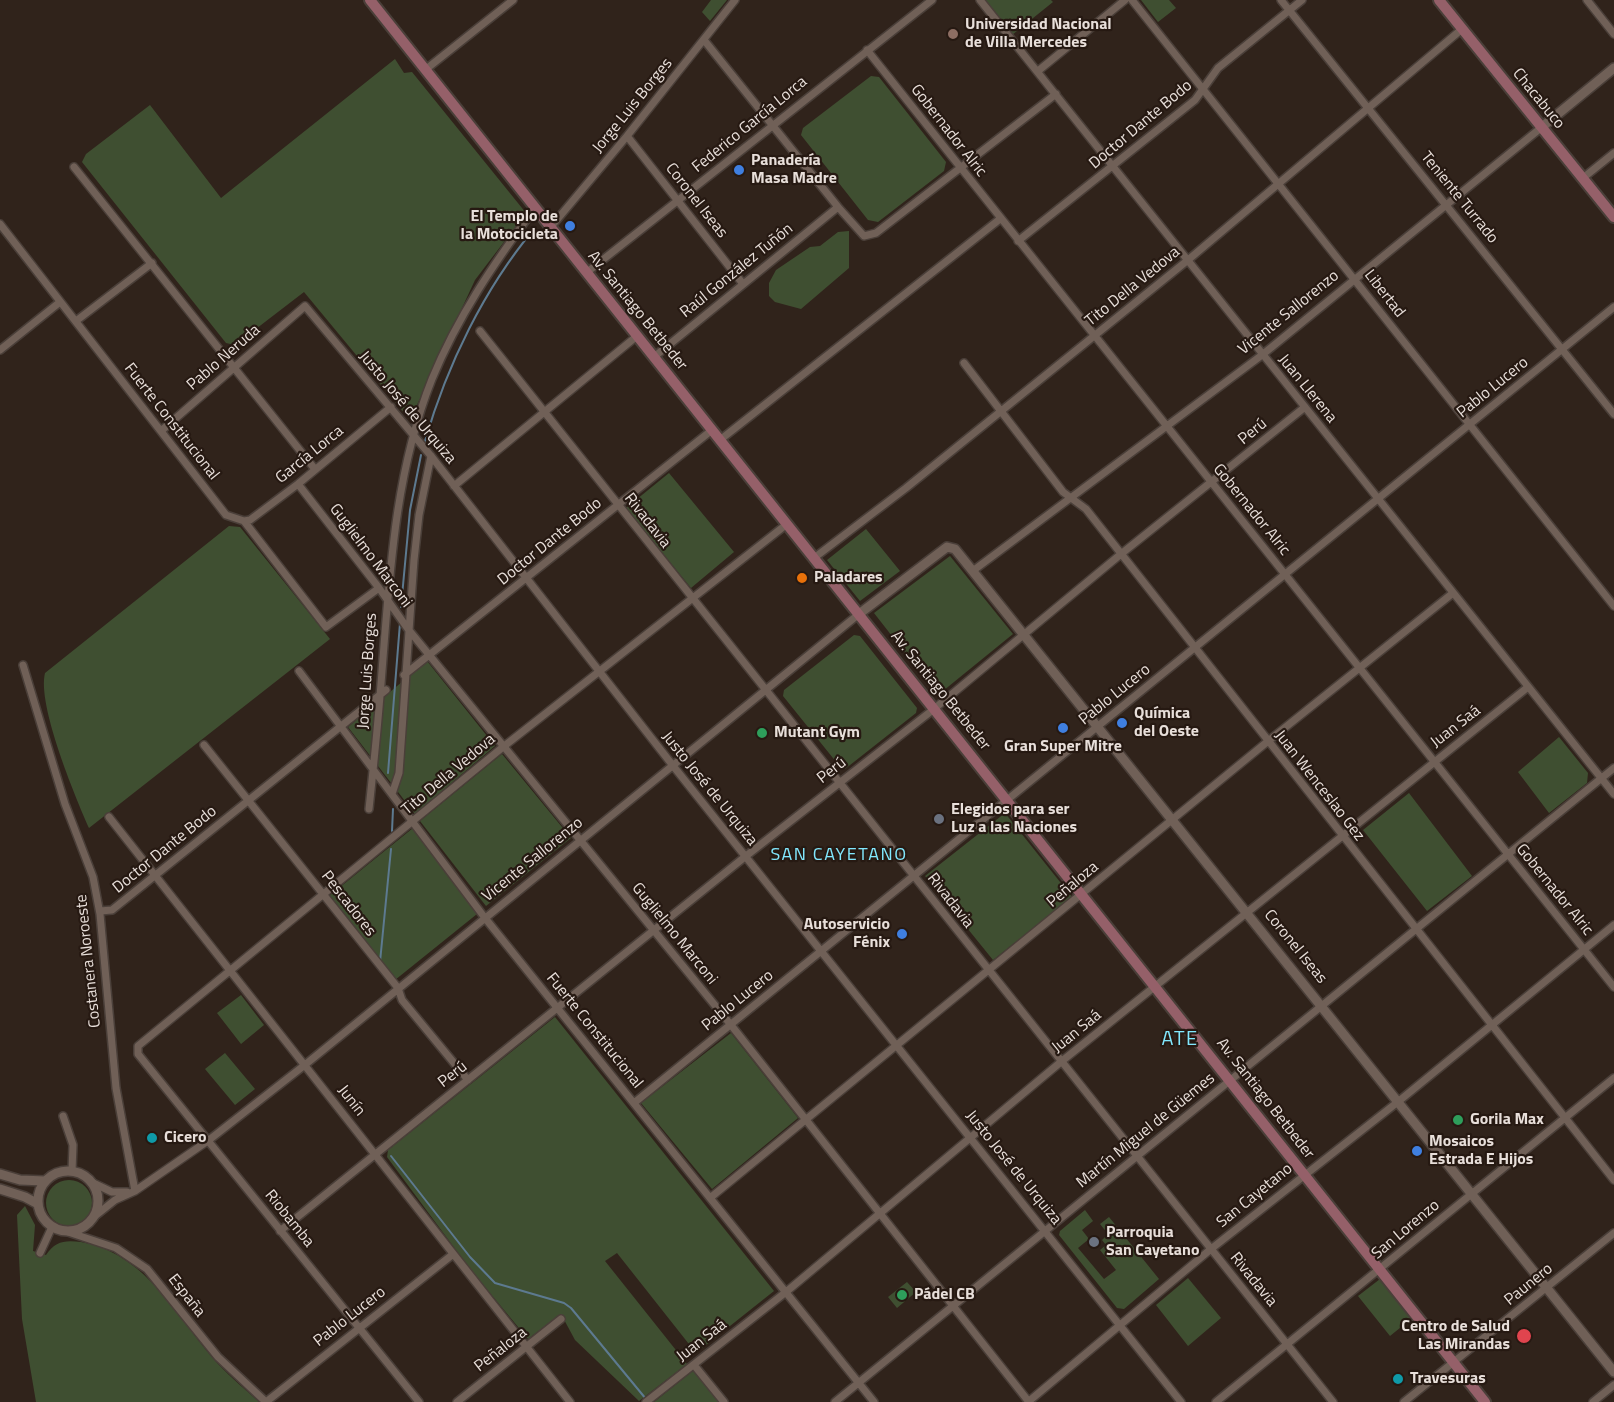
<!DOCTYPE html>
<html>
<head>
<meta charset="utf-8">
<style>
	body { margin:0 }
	canvas { display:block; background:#30231b }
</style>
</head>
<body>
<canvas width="1614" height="1402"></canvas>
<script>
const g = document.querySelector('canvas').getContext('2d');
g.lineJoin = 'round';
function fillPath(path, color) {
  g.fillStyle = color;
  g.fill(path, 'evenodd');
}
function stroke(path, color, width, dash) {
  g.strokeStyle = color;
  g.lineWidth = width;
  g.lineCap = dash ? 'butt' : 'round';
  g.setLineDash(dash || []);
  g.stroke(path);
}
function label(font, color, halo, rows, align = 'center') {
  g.font = font + ' "Titillium Web",sans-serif';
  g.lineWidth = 4.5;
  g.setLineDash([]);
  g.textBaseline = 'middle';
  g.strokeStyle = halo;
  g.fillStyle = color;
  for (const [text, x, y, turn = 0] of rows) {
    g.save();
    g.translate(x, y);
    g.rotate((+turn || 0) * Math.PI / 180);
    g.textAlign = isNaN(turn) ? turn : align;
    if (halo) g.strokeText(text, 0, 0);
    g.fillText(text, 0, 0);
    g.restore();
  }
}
fillPath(new Path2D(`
	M711,0H727L710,21L702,12Z
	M985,0H1051L1053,2L1012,35Z
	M1141,0H1169L1176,8L1158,22Z
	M395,59L404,73L412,72L526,213L475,280L410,420L304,292L235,345L226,343L82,162L86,154L150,105L221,198Z
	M871,76L879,77L946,162L944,171L878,222L868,220L801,135L803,128Z
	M849,231V268L801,309L775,302L769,296V283L776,270L810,247L820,246L838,232Z
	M669,473L734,552L691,588L626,508Z
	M229,526L240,527L330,639L89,828C75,796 37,705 45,673Z
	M866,529L900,571L860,601L827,560Z
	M950,556L1013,634L938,695L874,613Z
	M854,635L860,636L917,708L916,713L845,769L841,768L783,696L784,690Z
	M427,661L495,746L415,814L348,727Z
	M1559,737L1588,773L1587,783L1549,813L1518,772Z
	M502,754L571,838L486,906L420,821Z
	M1409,793L1472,876L1427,911L1363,830Z
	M1005,813L1072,897L993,960L925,876Z
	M413,828L477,914L395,980L329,896Z
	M241,995L264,1025L241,1044L217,1013Z
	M555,1017L774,1291L696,1353L617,1253L605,1261L687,1364L639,1401L575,1340L561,1314L528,1339L470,1269L387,1157L388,1150Z
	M731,1033L798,1118L712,1189L641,1103Z
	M225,1053L255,1089L235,1105L205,1069Z
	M46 1203a23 23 0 1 1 46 0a23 23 0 1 1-46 0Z
	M25,1206L35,1225L33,1251L46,1255C55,1241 65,1240 81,1242C144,1253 175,1313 212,1357C226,1374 243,1387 259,1402H36L22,1319L17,1215Z
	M1085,1210L1093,1221L1082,1230L1089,1239L1078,1248L1104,1279L1116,1270L1100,1250L1106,1245L1102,1240L1108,1234L1100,1224L1109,1217L1159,1279L1124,1309L1117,1308L1059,1235L1060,1231Z
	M1188,1278L1221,1318L1188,1346L1156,1305Z
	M1380,1279L1411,1319L1390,1336L1358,1296Z
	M907,1282L916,1292L897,1308L888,1297Z
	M694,1370L720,1402H654Z`), '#3f4f31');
stroke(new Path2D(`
	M425,441C447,365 484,289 534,229
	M401,607L410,510L421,455
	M388,773L400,623
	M392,831L393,809
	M380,962L391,849
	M391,1156L470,1257L495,1283L564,1303L571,1308L646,1399`), '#5d7a90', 2);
const minor = new Path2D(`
	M980,0L1614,794
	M1132,0L1614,606
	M1281,0L1614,414
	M1587,0L1614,34
	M704,40L838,207L864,236L876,233L1056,94
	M867,50L1614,987
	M425,70L513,0
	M1038,71L1125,0
	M627,136L743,284
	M74,167L314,468
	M1583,178L1614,153
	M0,224L226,515L244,521L326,627L379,588
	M550,228L627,136L735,0
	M1018,241L1195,100L1218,68L1302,0
	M586,273L932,0
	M76,321L152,263
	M480,331L1333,1402
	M0,350L60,302
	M654,357L838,207
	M964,363L1063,492L1086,509L1614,1180
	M161,431L305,306L431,456L674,767L1181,1402
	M720,440L1000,219
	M298,484L379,588L408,629L731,1025L1029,1402
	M454,486L637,336
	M244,521L250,520L298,484L391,407
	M814,558L906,488L1188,260L1462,29
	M974,570L1262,355L1542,127
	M23,665L65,804L93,877L100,914L116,1088L135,1191
	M299,671L485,918L874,1402
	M404,675L712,430
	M204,745L398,988L402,1000L468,1080
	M392,794L399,773L414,560L419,515L431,456
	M369,809C373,771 377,734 380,696C389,590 392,479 432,379C458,316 494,263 535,208
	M109,817L570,1402
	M100,911L112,910L386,690
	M634,1103L1614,307
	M63,1116L73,1145L72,1171
	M91,1182L112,1192H127
	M710,1198L1267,742L1453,593
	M95,1216L115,1200L135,1191L209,1140L306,1064L859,614
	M280,1231L746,856L934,709L1121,554L1305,407
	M68,1232L116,1248L147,1269L218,1357L266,1402
	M40,1253L52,1227
	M694,1365L724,1402
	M266,1402L452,1255
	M419,1402L138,1054V1046L503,747L787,524
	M457,1402L561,1319
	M646,1402L786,1292L1062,1061L1528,687
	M835,1402L1614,768
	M1028,1402L1211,1249L1399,1101L1614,925
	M1216,1402L1614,1078
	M1404,1402L1614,1233
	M1593,1402L1614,1385`);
const tertiary = new Path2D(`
	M1542,127L1614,68
	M859,614L947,547L955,549L1614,1372
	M38 1201a30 30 0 1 1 60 0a30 30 0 1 1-60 0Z
	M0,1174L20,1180L45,1181
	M0,1189L25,1197L38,1204`);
const secondary = new Path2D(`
	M370,0L1485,1402
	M1439,0L1614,217`);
stroke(minor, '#4a3f39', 10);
stroke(tertiary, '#4a3f39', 12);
stroke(secondary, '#4a3f39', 14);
stroke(minor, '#706057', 7);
stroke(tertiary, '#706057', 9);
stroke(secondary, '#956069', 10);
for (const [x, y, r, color] of [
	[953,34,6,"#8d6e63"],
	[739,170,6,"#3f7fe0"],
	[570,226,6,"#3f7fe0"],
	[802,578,6,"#e8710a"],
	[1122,723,6,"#3f7fe0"],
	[1063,728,6,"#3f7fe0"],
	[762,733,6,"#2e9e5b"],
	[939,819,6,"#6b7280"],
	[902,934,6,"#3f7fe0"],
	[1458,1120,6,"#2e9e5b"],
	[152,1138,6,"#0f9aa8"],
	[1417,1151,6,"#3f7fe0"],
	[1094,1242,6,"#6b7280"],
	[902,1295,6,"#2e9e5b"],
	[1524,1336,8,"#e0444e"],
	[1398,1379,6,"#0f9aa8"]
]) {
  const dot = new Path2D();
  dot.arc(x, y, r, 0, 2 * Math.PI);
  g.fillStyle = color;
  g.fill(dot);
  stroke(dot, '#261912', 2);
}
label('bold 16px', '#e8dfda', '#261912', [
	["Universidad Nacional",965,25],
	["de Villa Mercedes",965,43],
	["Panadería",751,161],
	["Masa Madre",751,179],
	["El Templo de",558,217,"right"],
	["la Motocicleta",558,235,"right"],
	["Paladares",814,578],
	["Química",1134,714],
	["del Oeste",1134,732],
	["Mutant Gym",774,733],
	["Gran Super Mitre",1063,747,"center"],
	["Elegidos para ser",951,810],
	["Luz a las Naciones",951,828],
	["Autoservicio",890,925,"right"],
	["Fénix",890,943,"right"],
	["Gorila Max",1470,1120],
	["Cicero",164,1138],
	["Mosaicos",1429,1142],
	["Estrada E Hijos",1429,1160],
	["Parroquia",1106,1233],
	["San Cayetano",1106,1251],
	["Pádel CB",914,1295],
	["Centro de Salud",1510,1327,"right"],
	["Las Mirandas",1510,1345,"right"],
	["Travesuras",1410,1379]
], 'left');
label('16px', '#e8dfda', '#261912', [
	["Chacabuco",1538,99,51],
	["Jorge Luis Borges",633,106,-51],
	["Federico García Lorca",750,125,-39],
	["Doctor Dante Bodo",1141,125,-40],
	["Gobernador Alric",948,131,52],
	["Teniente Turrado",1459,198,51],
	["Coronel Iseas",696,201,52],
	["Raúl González Tuñón",737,271,-39],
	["Tito Della Vedova",1133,287,-39],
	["Libertad",1384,294,52],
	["Av. Santiago Betbeder",637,311,51],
	["Vicente Sallorenzo",1289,313,-39],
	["Pablo Neruda",224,358,-41],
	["Pablo Lucero",1493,388,-39],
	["Juan Llerena",1307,389,51],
	["Justo José de Urquiza",407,408,50],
	["Fuerte Constitucional",171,422,52],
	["Perú",1253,432,-39],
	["García Lorca",310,455,-39],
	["Gobernador Alric",1251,510,51],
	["Rivadavia",647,521,52],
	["Doctor Dante Bodo",550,542,-39],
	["Guglielmo Marconi",370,556,53],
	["Jorge Luis Borges",368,671,-86],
	["Av. Santiago Betbeder",940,691,51],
	["Pablo Lucero",1115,695,-39],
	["Juan Saá",1456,727,-38],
	["Perú",832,771,-38],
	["Tito Della Vedova",449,775,-40],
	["Juan Wenceslao Gez",1319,786,52],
	["Justo José de Urquiza",709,789,51],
	["Doctor Dante Bodo",165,850,-39],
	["Vicente Sallorenzo",533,860,-39],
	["Peñaloza",1073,885,-40],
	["Gobernador Alric",1554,890,51],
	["Rivadavia",950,901,52],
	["Pescadores",348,904,52],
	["Guglielmo Marconi",674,934,51],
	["Coronel Iseas",1295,947,51],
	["Costanera Noroeste",89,961,-96],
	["Pablo Lucero",738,1001,-39],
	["Fuerte Constitucional",594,1031,51],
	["Juan Saá",1077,1032,-39],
	["Perú",453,1075,-38],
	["Av. Santiago Betbeder",1265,1099,52],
	["Junín",351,1101,52],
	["Martín Miguel de Güemes",1146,1131,-39],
	["Justo José de Urquiza",1013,1168,51],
	["San Cayetano",1255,1196,-39],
	["Riobamba",289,1219,51],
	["San Lorenzo",1406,1230,-40],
	["Rivadavia",1253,1280,51],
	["Paunero",1529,1285,-39],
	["España",186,1296,52],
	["Pablo Lucero",350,1317,-38],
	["Juan Saá",702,1341,-38],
	["Peñaloza",501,1350,-38]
]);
g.letterSpacing = '1.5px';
label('18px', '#82e8fe', '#261912', [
	["SAN CAYETANO",839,856]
]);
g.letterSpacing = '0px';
g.letterSpacing = '1.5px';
label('20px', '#82e8fe', '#261912', [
	["ATE",1180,1040]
]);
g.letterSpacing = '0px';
</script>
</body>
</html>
